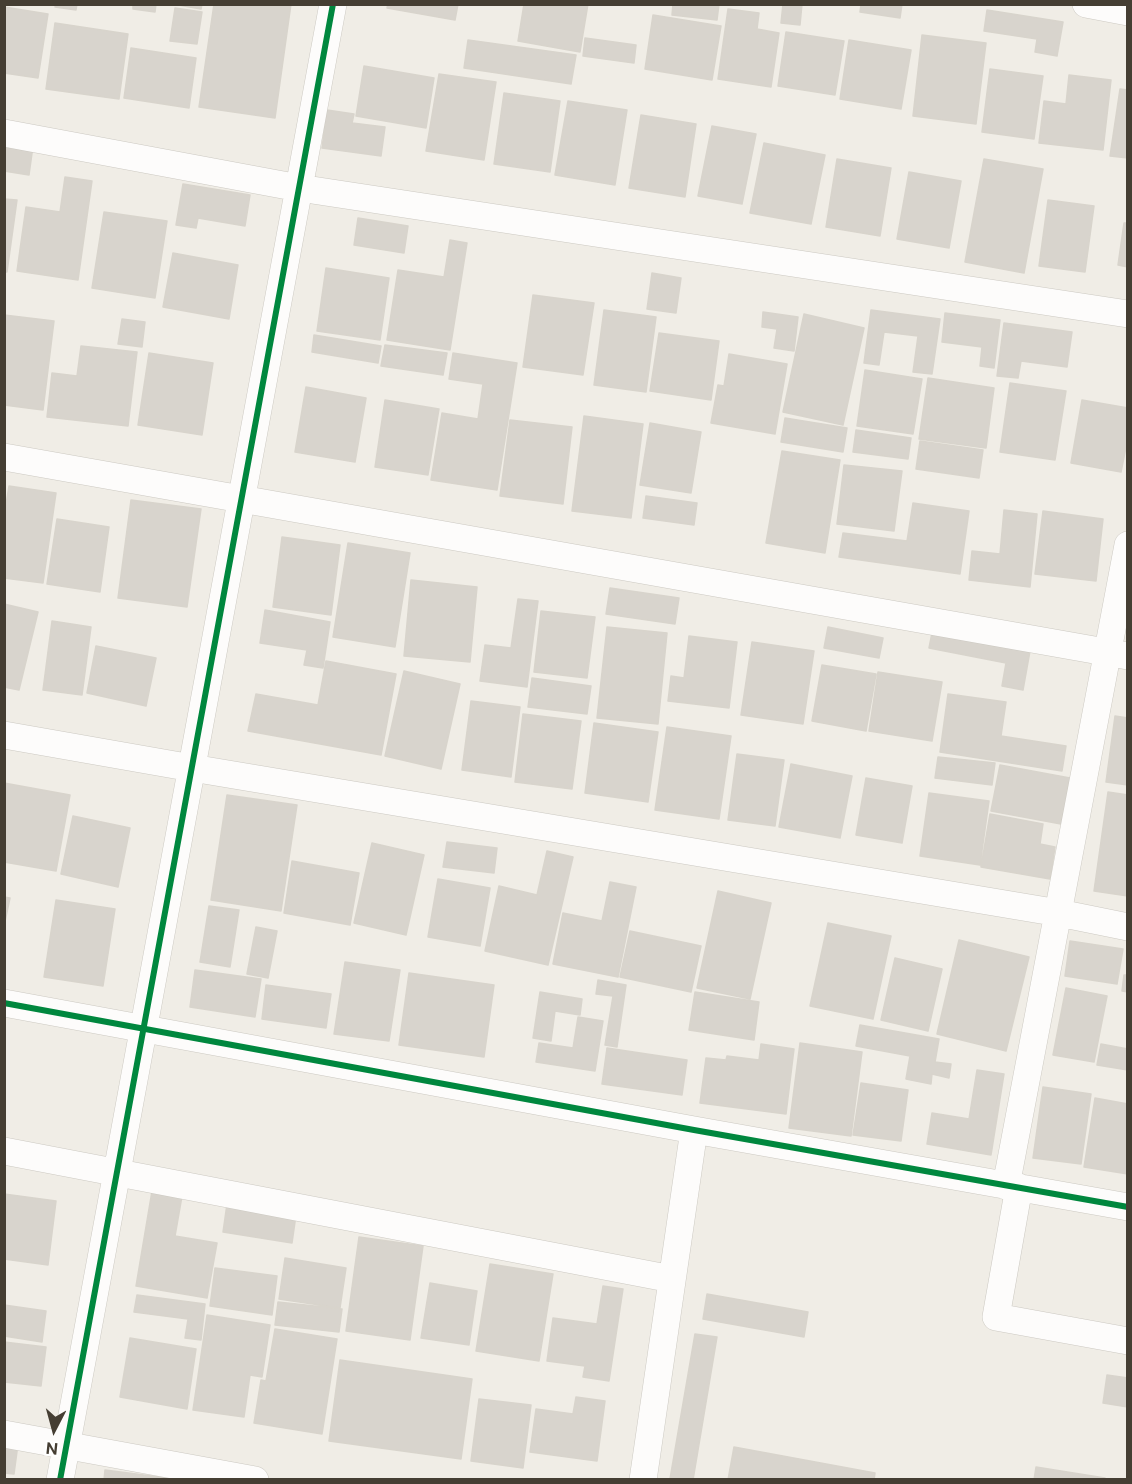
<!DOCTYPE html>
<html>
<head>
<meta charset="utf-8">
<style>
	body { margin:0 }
	#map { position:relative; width:1132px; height:1484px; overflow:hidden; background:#f0ede6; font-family:"Public Sans",sans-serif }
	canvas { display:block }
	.frame { position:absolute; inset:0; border:6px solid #453e33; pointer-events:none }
	.north { position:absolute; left:24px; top:1400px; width:60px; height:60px; -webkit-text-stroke:4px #fff; paint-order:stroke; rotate:186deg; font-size:16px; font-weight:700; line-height:24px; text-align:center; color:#453e33 }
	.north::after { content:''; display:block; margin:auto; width:21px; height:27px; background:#453e33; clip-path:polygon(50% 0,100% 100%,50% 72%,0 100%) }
</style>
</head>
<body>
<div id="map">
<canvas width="1132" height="1484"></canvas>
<div class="frame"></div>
<div class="north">N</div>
</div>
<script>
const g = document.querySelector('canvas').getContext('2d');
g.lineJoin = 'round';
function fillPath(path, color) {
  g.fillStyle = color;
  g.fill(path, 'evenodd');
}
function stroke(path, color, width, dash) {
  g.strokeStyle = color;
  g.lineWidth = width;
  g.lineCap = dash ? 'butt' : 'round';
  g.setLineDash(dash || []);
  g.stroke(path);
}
const building = new Path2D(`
	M56,4H77L76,10L55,7Z
	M133,4H156L155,12L133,9Z
	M173,4H202L201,9Z
	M214,4H291L275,118L199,107Z
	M388,4H458L455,20L387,8Z
	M524,4H588L580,52L518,41Z
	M673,4H719L717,20L672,15Z
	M783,4H802L800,25L781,23Z
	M861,4H902L900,18L860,12Z
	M4,7L48,14L38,78L4,73Z
	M175,8L202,12L197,44L170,41Z
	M728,9L759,13L757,29L779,33L771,87L718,79Z
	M987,10L1063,22L1057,56L1035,52L1037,39L984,31Z
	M653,15L721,26L712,80L645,69Z
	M55,23L128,34L119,99L46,89Z
	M786,32L844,41L835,95L778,86Z
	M922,35L986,43L976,124L913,116Z
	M585,38L636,45L634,63L583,56Z
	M468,40L576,55L571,84L464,68Z
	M849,40L911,50L901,109L840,99Z
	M131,48L196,58L189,108L124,98Z
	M364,66L434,78L426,128L356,116Z
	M990,69L1043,76L1034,139L982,132Z
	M439,74L496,82L484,160L426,151Z
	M1069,75L1111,80L1103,150L1039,143L1044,101L1066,104Z
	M1120,89L1128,90V158L1110,156Z
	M504,93L560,101L550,172L494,164Z
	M568,101L627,110L615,185L555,175Z
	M327,110L354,114L352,123L385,127L381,156L322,148Z
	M641,115L696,124L685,197L629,188Z
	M712,126L756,134L742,204L698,196Z
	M4,142L33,146L29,175L4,171Z
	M764,143L825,155L811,224L750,213Z
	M837,159L891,168L880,236L826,227Z
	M984,159L1043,169L1024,273L965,262Z
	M909,172L961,181L949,248L897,239Z
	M65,177L92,181L78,280L17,271L26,207L60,212Z
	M183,184L250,195L245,226L198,218L196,228L176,225Z
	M4,199L17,200L7,272H4Z
	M1048,200L1094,206L1085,272L1039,266Z
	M104,212L167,221L155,298L92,288Z
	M358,218L408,226L404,253L354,245Z
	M1124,223H1128V267L1118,265Z
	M450,240L467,243L450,350L387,340L398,270L444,277Z
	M173,253L238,265L229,319L163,307Z
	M326,268L389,278L380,340L317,331Z
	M652,273L681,278L676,313L647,309Z
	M533,295L594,303L583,375L523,367Z
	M604,310L656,317L646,392L594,385Z
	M871,310L940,319L932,374L913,372L918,336L884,332L879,365L864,363Z
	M763,312L798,317L794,351L774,348L777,329L762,327Z
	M945,313L1000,320L994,368L980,366L982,347L942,342Z
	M804,314L864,328L843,425L783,412Z
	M4,315L54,321L43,410L4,405Z
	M122,319L145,322L142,347L118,344Z
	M1004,323L1072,332L1067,367L1021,361L1018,378L997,376Z
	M659,333L719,341L711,400L650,391Z
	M314,335L381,346L378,363L312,352Z
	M385,345L447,353L443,375L381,366Z
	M81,346L137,352L128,426L47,417L52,373L77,376Z
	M149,353L213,363L202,435L138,425Z
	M453,353L517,363L497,490L431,480L442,413L478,419L483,384L449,379Z
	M729,354L787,364L775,434L711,423L718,385L724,386Z
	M865,370L922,379L913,434L857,426Z
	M928,378L994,388L986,448L919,439Z
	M1010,383L1066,391L1055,460L1000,452Z
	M306,387L366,398L355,462L295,452Z
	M385,400L439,409L428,475L375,467Z
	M1082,400L1128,408V437L1121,472L1071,463Z
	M584,416L643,424L631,518L572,511Z
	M785,418L847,428L843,452L781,442Z
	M510,420L572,427L563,504L500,496Z
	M650,423L701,432L691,493L640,485Z
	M856,430L911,438L908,459L853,452Z
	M920,441L983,450L979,478L916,469Z
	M782,451L840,460L825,553L766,543Z
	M844,465L902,471L894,531L837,524Z
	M9,486L56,493L43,583L4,578V516Z
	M646,496L697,503L694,525L643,518Z
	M131,500L201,509L187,607L118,598Z
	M913,503L969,511L960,574L839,557L843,533L907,541Z
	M1004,510L1037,514L1030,587L969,580L972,551L1000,554Z
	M1043,511L1103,519L1096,581L1035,574Z
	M57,519L109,527L100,592L47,584Z
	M282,537L340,545L331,615L273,607Z
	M348,543L410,553L395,647L333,637Z
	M411,580L477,587L470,662L404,656Z
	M610,588L679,598L675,624L606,614Z
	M518,599L538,601L527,687L480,681L485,645L511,648Z
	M4,604L38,612L19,690L4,687Z
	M265,610L330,622L323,668L304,665L307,650L260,643Z
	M541,611L595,617L587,678L534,672Z
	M52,621L91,627L82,695L43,690Z
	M607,627L667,633L658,724L597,718Z
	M828,627L883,638L879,658L824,648Z
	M932,633L1030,651L1023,690L1002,686L1006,663L929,648Z
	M689,636L737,642L729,708L668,701L671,676L684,678Z
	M752,642L814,651L803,724L741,715Z
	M96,646L156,658L146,706L87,693Z
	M326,661L396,674L381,755L248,731L256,694L318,705Z
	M822,665L876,674L866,731L812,721Z
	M404,671L460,684L441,769L385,756Z
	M878,672L942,682L932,741L869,731Z
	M532,678L591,686L587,714L528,707Z
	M948,694L1006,702L1001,736L1066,746L1062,771L940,752Z
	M471,701L520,707L511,777L462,770Z
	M523,714L581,721L572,789L515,782Z
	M1115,716L1128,718V785L1106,782Z
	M594,723L658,732L648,802L585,793Z
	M667,727L731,736L719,819L655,810Z
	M737,754L784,760L775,826L728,820Z
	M938,757L995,763L992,785L935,778Z
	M791,764L852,776L840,838L779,827Z
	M1000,765L1070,778L1061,824L991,811Z
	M866,778L912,786L902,843L856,835Z
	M4,783L70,795L56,871L4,862Z
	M1108,792L1128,795V896L1094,891Z
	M929,793L989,801L980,865L920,856Z
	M227,795L297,805L281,911L211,900Z
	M990,814L1043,824L1040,844L1055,847L1050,879L981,867Z
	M73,816L130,828L118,887L61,874Z
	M447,842L497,848L494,873L443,867Z
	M372,843L424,855L406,935L354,923Z
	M547,851L573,857L548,965L485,951L499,886L537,895Z
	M292,861L359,873L350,925L284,913Z
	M438,879L490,888L480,946L428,937Z
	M610,882L636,887L618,977L553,964L563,913L602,921Z
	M718,891L771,903L750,999L697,988Z
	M4,897L10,898L4,926Z
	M56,900L115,909L103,986L44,977Z
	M209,906L239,910L230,967L200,962Z
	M828,923L891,936L873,1019L810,1006Z
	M256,927L277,931L268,978L247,974Z
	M630,931L701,946L691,992L620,977Z
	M959,940L1029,957L1006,1051L937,1034Z
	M1070,941L1123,949L1117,984L1065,976Z
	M895,958L942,969L928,1031L881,1020Z
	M345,962L400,970L389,1041L334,1034Z
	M195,970L261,979L255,1017L190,1007Z
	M409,973L494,985L484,1057L399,1045Z
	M1124,975H1128V992L1122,991Z
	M598,980L626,985L617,1047L605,1045L613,996L596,994Z
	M266,985L331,994L326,1028L262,1019Z
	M1066,988L1107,996L1094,1062L1053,1055Z
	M540,992L582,999L580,1015L555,1011L551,1041L533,1038Z
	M695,992L759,1002L754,1040L689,1030Z
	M578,1017L603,1021L595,1071L536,1062L539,1043L573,1048Z
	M860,1025L939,1039L935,1062L951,1064L949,1078L932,1074L931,1084L906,1079L910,1056L856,1046Z
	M800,1043L862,1052L851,1136L789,1128Z
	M761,1044L794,1049L786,1114L700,1103L706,1058L726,1060L727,1056L759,1060Z
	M1101,1044L1128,1049V1070L1097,1065Z
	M607,1048L687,1060L682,1095L602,1084Z
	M977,1070L1004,1074L991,1155L927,1144L932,1113L969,1119Z
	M861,1083L908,1090L901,1141L853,1135Z
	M1043,1087L1091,1094L1081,1164L1033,1158Z
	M1095,1098L1128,1104V1174L1084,1167Z
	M152,1191L182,1196L175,1236L217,1243L207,1298L136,1286Z
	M4,1194L56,1201L48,1265L4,1259Z
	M227,1204L296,1215L292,1243L223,1232Z
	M359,1237L423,1246L410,1340L346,1331Z
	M285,1258L346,1268L340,1308L279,1299Z
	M490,1264L553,1274L539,1361L476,1351Z
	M215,1268L277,1276L272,1315L210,1306Z
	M430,1283L477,1291L469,1345L421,1338Z
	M603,1286L623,1289L609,1381L583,1377L585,1366L547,1361L553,1318L597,1324Z
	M707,1294L808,1312L804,1337L703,1319Z
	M137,1295L205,1304L201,1340L185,1338L188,1319L134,1312Z
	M278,1302L342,1309L339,1332L275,1325Z
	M4,1305L46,1311L42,1342L4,1336Z
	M207,1315L270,1325L262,1377L250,1375L244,1417L193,1410Z
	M275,1329L337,1339L322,1434L254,1423L261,1380L266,1381Z
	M695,1334L717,1337L693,1480L670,1479Z
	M130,1338L196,1349L187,1409L120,1397Z
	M4,1342L46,1347L41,1386L4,1382Z
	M340,1360L472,1379L461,1459L329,1441Z
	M1107,1375L1128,1378V1407L1103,1403Z
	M576,1397L605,1401L597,1461L530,1452L536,1409L573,1414Z
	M479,1399L531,1405L523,1468L471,1461Z
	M4,1442L18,1444L14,1474L4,1473Z
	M734,1447L875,1473L874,1480H728Z
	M1036,1467L1105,1478V1480H1034Z
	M105,1470L167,1478V1480H104Z`);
fillPath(building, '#d8d4cd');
stroke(building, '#d8d4cc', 1.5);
const minor = new Path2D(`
	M1086,4L1128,12
	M4,133L299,188L1128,314
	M4,457L1128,656
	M4,735L192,768L1059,913L1128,927
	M4,1003L694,1130L1128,1207
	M4,1151L672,1279
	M1006,1186L1128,545
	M1019,1187L996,1317L1128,1341
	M4,1434L255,1480
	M60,1480L333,4
	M643,1480L694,1130`);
stroke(minor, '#ccc9c2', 28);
stroke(minor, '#fdfcfb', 27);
stroke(new Path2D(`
	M4,1003L694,1130L1128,1207
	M60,1480L333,4`), '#00873e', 6);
</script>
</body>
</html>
